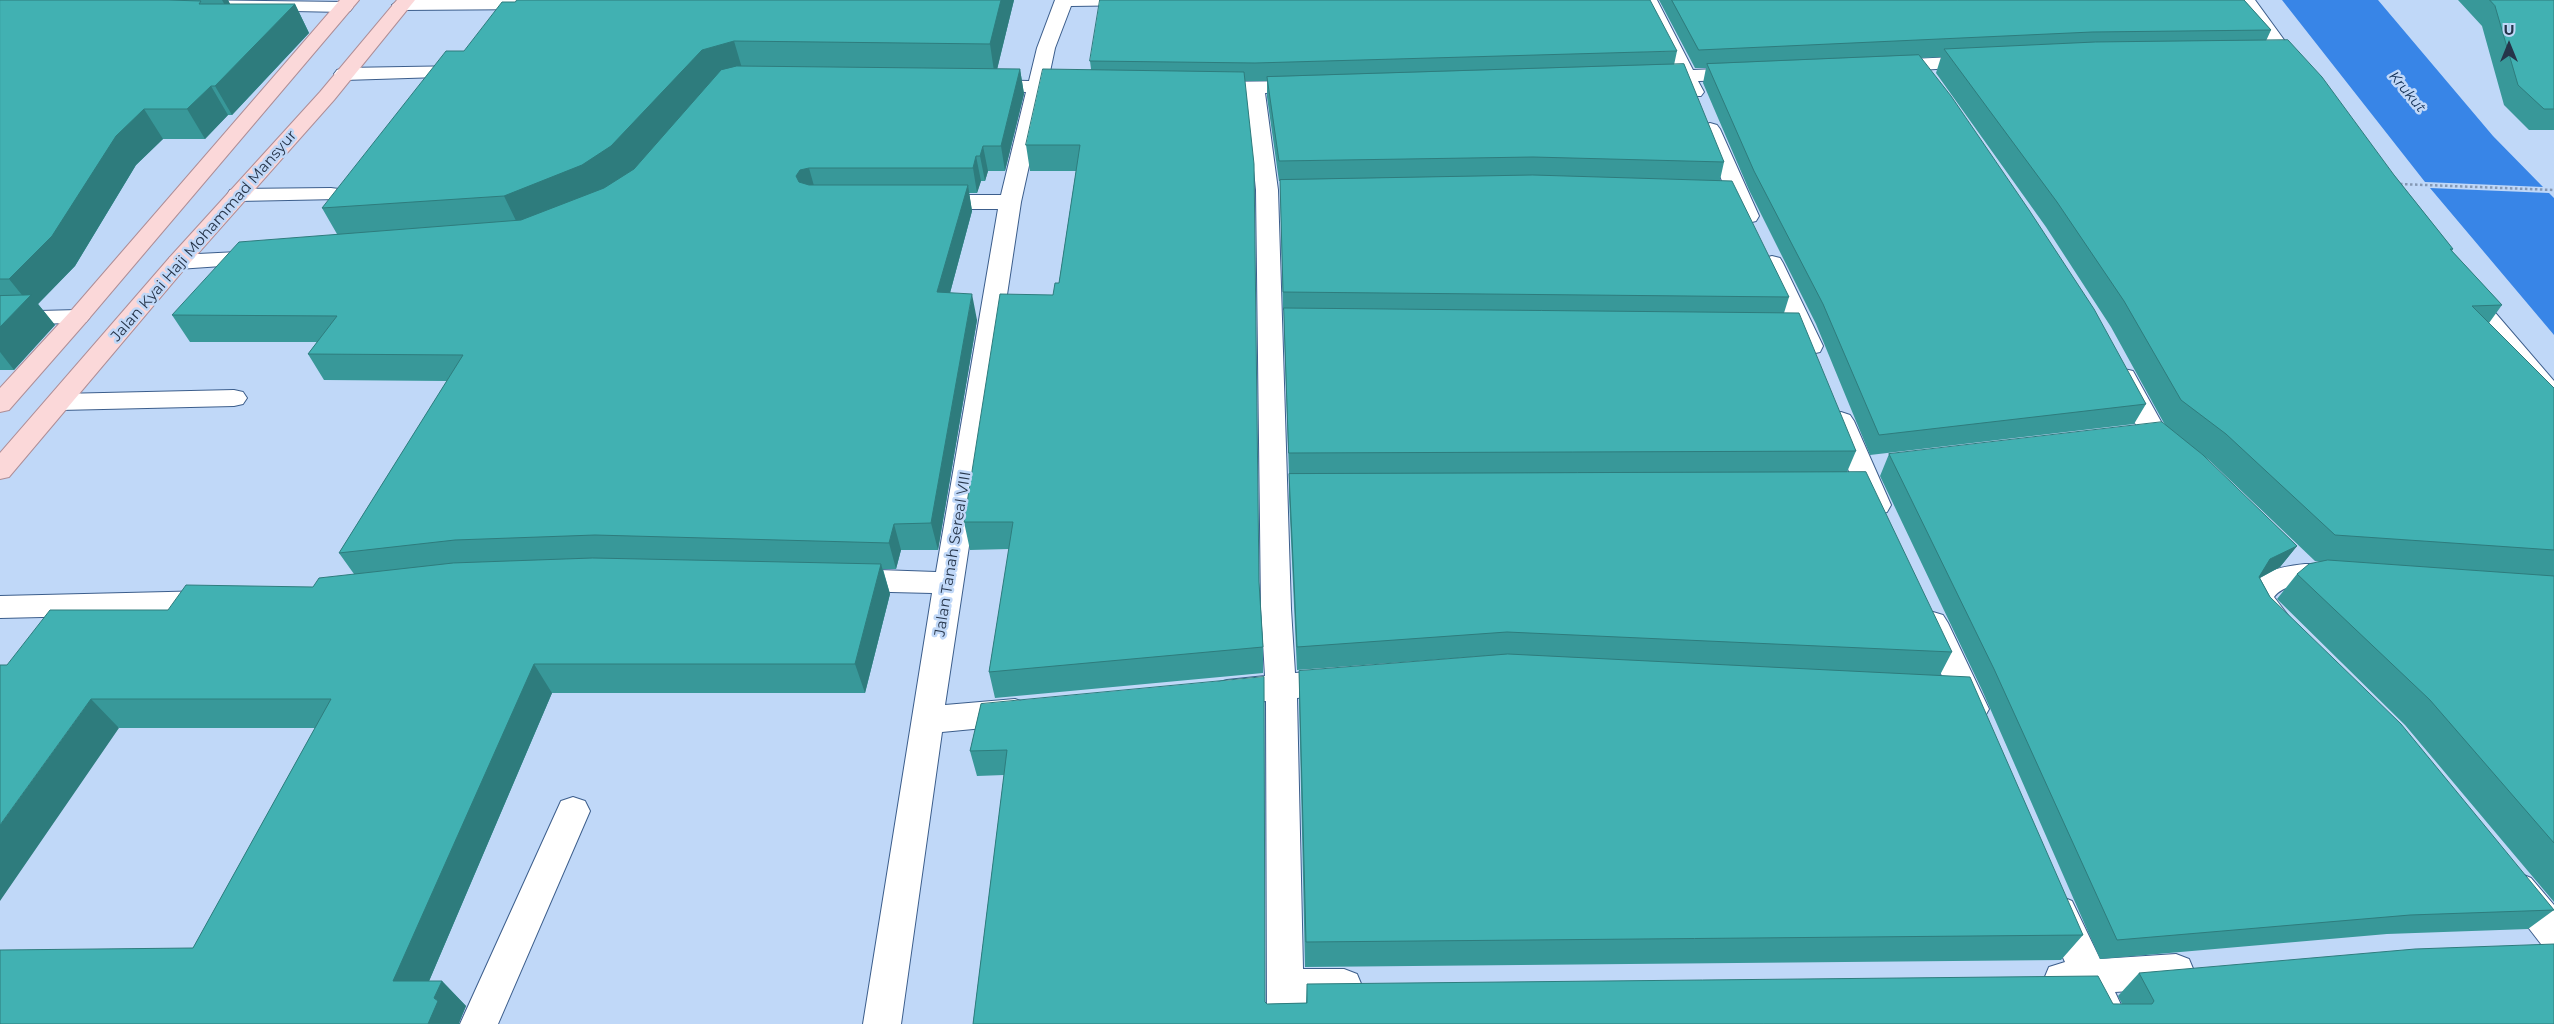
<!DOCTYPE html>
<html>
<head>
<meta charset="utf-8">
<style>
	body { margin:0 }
	#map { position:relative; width:2554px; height:1024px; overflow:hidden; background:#c0d8f8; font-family:Montserrat,sans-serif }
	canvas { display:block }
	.north { position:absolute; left:2484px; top:20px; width:50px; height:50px; -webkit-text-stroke:4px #c0d8f8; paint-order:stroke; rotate:0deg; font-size:14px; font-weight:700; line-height:20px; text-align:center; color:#26354a }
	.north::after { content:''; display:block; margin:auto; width:18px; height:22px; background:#26354a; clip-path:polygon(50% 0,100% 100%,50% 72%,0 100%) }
</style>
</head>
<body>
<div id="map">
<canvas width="2554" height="1024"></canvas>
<div class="north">U</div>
</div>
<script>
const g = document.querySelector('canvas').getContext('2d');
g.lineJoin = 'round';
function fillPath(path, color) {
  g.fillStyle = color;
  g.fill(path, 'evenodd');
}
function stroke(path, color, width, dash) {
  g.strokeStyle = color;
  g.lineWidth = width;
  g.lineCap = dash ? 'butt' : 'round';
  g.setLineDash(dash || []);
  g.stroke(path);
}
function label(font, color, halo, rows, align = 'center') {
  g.font = font + ' Montserrat,sans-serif';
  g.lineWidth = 5;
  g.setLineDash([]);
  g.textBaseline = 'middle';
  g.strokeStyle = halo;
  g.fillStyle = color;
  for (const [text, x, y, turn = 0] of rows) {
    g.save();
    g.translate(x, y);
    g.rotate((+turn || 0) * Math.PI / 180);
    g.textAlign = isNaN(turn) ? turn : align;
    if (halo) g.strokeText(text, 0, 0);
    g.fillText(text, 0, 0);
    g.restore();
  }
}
fillPath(new Path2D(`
	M2282,0H2378L2493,136L2543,187L2425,182Z
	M2430,188L2549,193L2554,198V335Z`), '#3885e7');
const minor = new Path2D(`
	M185,0L344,2L350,3L353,7L350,11L344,12L191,9L185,8L182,4Z
	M399,0H544L547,4L544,8L538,9L401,10L395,9L392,5Z
	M1055,0H1151L1148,4L1142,5L1071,6L1055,48L1048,81L1085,83L1088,87L1085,91L1045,93L1021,202L945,705L1015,699L1026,703L1031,712L1026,721L1015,725L942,732L901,1024H863L932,593L850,591L840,588L836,580L840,572L850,569L936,572L998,209H934L926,207L923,202L926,197L934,195H1001L1026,92L979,90L976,86L979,82L986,80L1029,81L1037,48Z
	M1639,0H1657L1693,70L1742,68L1749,70L1752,74L1749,78L1742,80L1698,81L1704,92L1701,96H1687L1679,82L1646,81L1643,77L1646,73L1674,71Z
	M2237,0H2255L2306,70L2303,74H2289Z
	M1977,56L1984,58L1987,62L1984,66L1888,72L1881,70L1878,66L1881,62L1888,60Z
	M465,66L472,68L475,72L472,76L344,80L337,78L334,74L337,70L344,68Z
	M1305,81L1312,83L1315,87L1312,91L1265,93L1278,190L1291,609L1295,673L1336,670L1347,673L1351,682L1347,691L1336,694L1297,698L1303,969H1344L1357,974L1362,986L1357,998L1344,1003L1304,1004L1305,1024H1267L1266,701L1227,704L1216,701L1212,692L1216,683L1227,680L1265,676L1261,609L1256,190L1246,93L1201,92L1198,88L1201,84L1208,82Z
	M1710,123L1717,125L1720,129L1759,216L1756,221L1748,223L1740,221L1737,216L1700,129L1703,125Z
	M331,188L339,189L342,194L339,199L238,201L230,200L227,195L230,190L238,189Z
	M258,251L266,253L269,258L266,263L178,269L170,267L167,262L170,257L178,255Z
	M1772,256L1780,258L1783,263L1823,346L1820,352L1811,354L1802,352L1799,346L1761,263L1764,258Z
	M2466,286L2474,288L2554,381V405L2545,403L2458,298L2454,293L2458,288Z
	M78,310L86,312L90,317L86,322L0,326V312Z
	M2124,369L2133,371L2164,427L2184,443L2188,449L2184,455C2148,466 2125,403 2112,377L2115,371Z
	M234,390L243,392L247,398L243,404L234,406L60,410L51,408L47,402L51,396L60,394Z
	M1841,412L1850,415L1854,421L1891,505L1887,512L1877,515L1867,512L1863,505L1828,421L1832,415Z
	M2305,564H2331L2341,567L2345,575L2341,583C2321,589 2288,578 2274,597L2290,618L2285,626C2265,633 2254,616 2244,599C2253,571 2279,567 2305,564Z
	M210,591L220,594L225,602L220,610L210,613L0,618V596Z
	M1933,612L1943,615L1948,623L1989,709L1984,718L1973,722L1962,718L1957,709L1918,623L1923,615Z
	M573,797L585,801L590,811L498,1024H460L561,801Z
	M2519,873L2531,878L2554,905V948L2541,944L2507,900L2502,889L2507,878Z
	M2060,896L2072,901L2100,959L2176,954L2189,959L2194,971L2189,983L2176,988L2115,992L2130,1024H2092L2079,995L2062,996L2049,991L2044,979L2049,967L2065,962L2042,912L2048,901Z`);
const major = new Path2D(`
	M340,0H359L86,322L9,410L0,412V388L70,312Z
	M397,0H415L334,100L186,267L9,477L0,479V453L170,257L320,92Z`);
stroke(minor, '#3c5e8c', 2);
stroke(major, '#ae8e97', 2);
stroke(new Path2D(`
	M2400,184L2554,190`), '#8498b4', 2.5, [2.5, 2.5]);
fillPath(minor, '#fff');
fillPath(major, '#fbd8d9');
fillPath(new Path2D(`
	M0,0H228L230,4H295L309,33L232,115H228L205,139H163L136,165L75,266L38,304L55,325L14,370H0Z
	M1014,0L997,69H1020L1024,94L1005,171H988L985,181H981L977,193H969L972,211L950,293L977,320L938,550H901L896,569H883L890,594L865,693H552L429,981H442L466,1006L459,1023L460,1024H0L193,948L315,728H119L7,665L168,610L313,587L354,574L339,553L447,381L324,380L308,354L317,342H190L172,315L337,234L322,208L464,51Z
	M1659,0H2244L2271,30L2266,41L2394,175L2453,249L2452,251L2502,305L2489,323L2554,388V902L2405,725L2277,599L2297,574L2321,562L2315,561L2209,460L2195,449L2297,546L2280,567L2260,578L2270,597L2554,910L2528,929L2387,934L2100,959L1982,690L1880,476L1889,454L2165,425L2111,327L2046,227L1936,73L1941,57L1920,58L2146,404L2134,424L1870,455L1816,324L1749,190L1703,83L1706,68H1695Z
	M2458,0H2554V130H2529L2504,105L2482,26Z
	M1677,51L1674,65L1724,162L1720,180L1789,297L1784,313L1856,451L1847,472L1952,652L1940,675L2083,935L2061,960L1305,967L1299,699V671L1498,655L1297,670L1289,497V474L1284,329V310H1283L1280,181H1279L1267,97V81H1245L1259,583L1263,647V673L995,698L989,672L1009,549L970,550L964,522L1053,295L1059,283L1076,171H1030L1026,145L1091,69L1090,61Z
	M981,704L1267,1004L1306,1003L1307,984L2122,1004L2118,996L2139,973L2554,1024H973L1004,775L977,776L970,751Z`), '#389899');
fillPath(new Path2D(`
	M222,0H228L234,12L231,16Z
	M1001,0H1014L995,78L990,44Z
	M295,4L309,33L232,115L215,86Z
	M734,41L744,75L625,182L521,231L504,196L702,50Z
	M1020,69L1024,94L1005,171L1001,146Z
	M211,86L228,115L205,139L187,109Z
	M144,109L163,139L136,165L75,266L38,304L55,325L14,370L0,352V327L26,300L9,279L116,136Z
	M983,146L988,171L985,181L980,156Z
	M976,156L981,181L977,193L973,168Z
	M809,168L816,193L803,201L796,176L800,170Z
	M968,185L972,211L943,319L937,292Z
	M972,294L977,320L938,550L931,523Z
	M894,524L901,550L896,569L889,543Z
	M2297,546L2280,567L2254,581L2270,559Z
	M881,564L890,594L865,693L855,664Z
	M534,664L552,693L418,1007L393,981Z
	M91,699L119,728L0,901V825Z
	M442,981L466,1006L459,1023L460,1024H428L434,998Z`), '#2e7c7d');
const building = new Path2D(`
	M0,0H169L201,1L199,4H295L215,86H211L187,109H144L116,136L52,236L9,279H0Z
	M517,0H1001L990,44L734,41L702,50L611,146L582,165L504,196L322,208L446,51H464L502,2H515Z
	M1100,0H1650L1677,51L1255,63L1090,61Z
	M1672,0H2244L2271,30L2092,32L1699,50Z
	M2490,0H2554V109H2544L2518,85L2495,6Z
	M2288,40L2322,77L2394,175L2453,249H2450L2502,305L2472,306L2554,388V550L2335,535L2226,434L2181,400L2124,301L2057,202L1944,49L2095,42Z
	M1919,55L1951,96L2029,210L2094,309L2146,404L1879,435L1823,304L1754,171L1707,64Z
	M1684,64L1724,162L1533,157L1279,161L1267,77Z
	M737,66L1020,69L1001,146H983L980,156H976L973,168H809L800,170L796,176L799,182L809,185H968L937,292L972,294L931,523L894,524L889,543L595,535L455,540L339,553L463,355L308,354L337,316L172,315L239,242L521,220L604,188L634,169L721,70Z
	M1043,69L1244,72L1254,164L1259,582L1263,647L989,672L1013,522H964L1000,294L1053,295L1055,283H1059L1080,145H1026Z
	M1533,175L1732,181L1789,297L1283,292L1280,180Z
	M31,295L0,327V296Z
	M1284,308L1799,313L1856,451L1289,453Z
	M2162,422L2203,455L2297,546L2270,559L2259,577L2270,597L2401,724L2554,910L2410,915L2117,940L1994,669L1889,454Z
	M1866,472L1952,652L1507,632L1297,647L1289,474Z
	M593,558L881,564L855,664H534L393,981H442L434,998L438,1001L428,1024H0V950L193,948L331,699H91L0,825V665H7L50,610H168L186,585L313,587L319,578L453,563Z
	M2328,560L2554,576V843L2430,700L2297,574L2309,564Z
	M1508,654L1970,677L2083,935L1306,942L1299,671Z
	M1264,677L1265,1002L1267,1004L1307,1003V984L2098,976L2113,1004H2152L2154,1001L2139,973L2415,949L2554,944V1024H973L1007,750L970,751L981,704Z`);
fillPath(building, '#41b1b2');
stroke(building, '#2e7c7d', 1);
label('italic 14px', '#0c2b51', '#c0d8f8', [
	["Krukut",2407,92,50]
]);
label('15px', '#26354a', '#c0d8f8', [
	["Jalan Kyai Haji Mohammad Mansyur",204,236,-49],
	["Jalan Tanah Sereal VIII",953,554,-81]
]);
</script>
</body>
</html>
